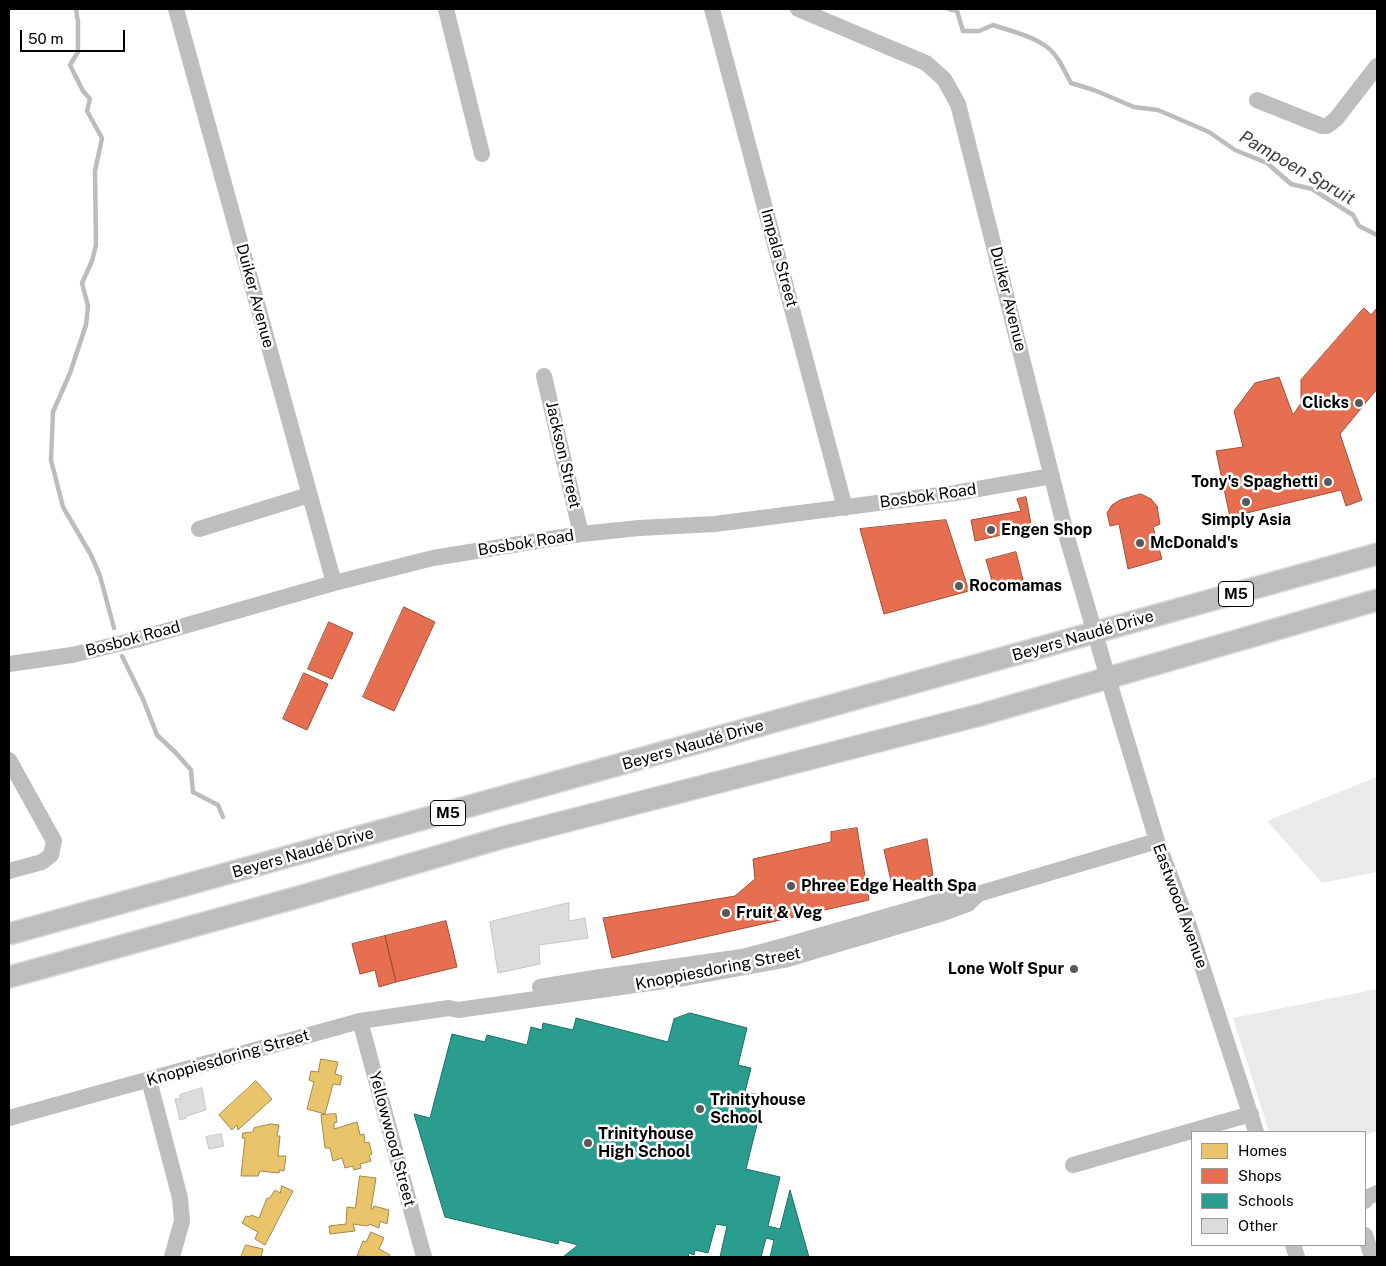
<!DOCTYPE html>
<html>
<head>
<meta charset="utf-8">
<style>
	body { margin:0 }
	#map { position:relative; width:1386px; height:1266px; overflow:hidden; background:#fff; font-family:"Public Sans",sans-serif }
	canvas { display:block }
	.frame { position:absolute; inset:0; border:10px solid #000; pointer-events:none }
	.legend { position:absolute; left:1191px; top:1131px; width:175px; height:115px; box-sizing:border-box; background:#fff; border:1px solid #999; margin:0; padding:6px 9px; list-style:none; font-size:15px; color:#000 }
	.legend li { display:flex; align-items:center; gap:10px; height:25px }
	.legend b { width:25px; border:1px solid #999 }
	.scale { position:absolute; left:20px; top:30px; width:105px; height:22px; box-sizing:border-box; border:2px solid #000; border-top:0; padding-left:6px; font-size:15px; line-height:18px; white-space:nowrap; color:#000; -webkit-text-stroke:4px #fff; paint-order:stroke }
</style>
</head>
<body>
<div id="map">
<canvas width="1386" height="1266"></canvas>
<div class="frame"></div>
<ul class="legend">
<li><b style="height:14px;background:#e9c46a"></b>Homes</li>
<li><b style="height:14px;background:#e76f51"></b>Shops</li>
<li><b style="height:14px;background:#2a9d8f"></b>Schools</li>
<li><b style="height:14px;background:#dcdcdc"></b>Other</li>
</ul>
<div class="scale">50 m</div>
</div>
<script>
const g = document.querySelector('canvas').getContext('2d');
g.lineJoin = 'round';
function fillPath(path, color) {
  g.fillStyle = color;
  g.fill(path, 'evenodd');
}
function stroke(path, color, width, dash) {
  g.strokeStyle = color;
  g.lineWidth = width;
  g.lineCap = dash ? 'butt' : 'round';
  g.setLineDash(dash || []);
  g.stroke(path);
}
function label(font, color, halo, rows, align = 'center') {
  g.font = font + ' "Public Sans",sans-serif';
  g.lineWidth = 5;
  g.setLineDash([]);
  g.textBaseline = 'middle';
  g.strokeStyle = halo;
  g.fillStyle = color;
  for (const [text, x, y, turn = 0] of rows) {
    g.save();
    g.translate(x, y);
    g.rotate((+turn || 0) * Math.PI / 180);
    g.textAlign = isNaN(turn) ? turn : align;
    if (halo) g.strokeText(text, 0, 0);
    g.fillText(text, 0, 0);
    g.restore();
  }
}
fillPath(new Path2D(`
	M1377,777V872L1322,883L1267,821Z
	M1377,989V1131L1365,1135V1132H1269L1233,1018Z`), '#eaeaea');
const homes = new Path2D(`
	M321,1059L338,1062L335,1074L342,1076L340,1085L333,1084L325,1114L307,1109L314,1082L309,1080L311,1071L318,1072Z
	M256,1081L272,1099L238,1130L237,1125L232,1130L219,1115Z
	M336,1114L337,1122L334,1123V1129L357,1122L360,1135L364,1134L365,1143L369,1142L372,1154L369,1155L371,1161L360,1164L361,1168L354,1170L353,1166L345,1168L342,1158L333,1161L330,1148H325L321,1115Z
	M271,1124L279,1125L277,1136H280L278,1156H286L284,1171L279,1170V1173L260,1171L258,1176H241L245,1138H242L243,1133L253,1132L254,1128Z
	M360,1176L376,1178L371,1209H373L374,1206L389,1210L387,1224L380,1221L379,1228L369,1224L368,1226L353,1224L355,1231L330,1234L329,1226L346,1224L347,1207L355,1208Z
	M282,1186L293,1191L265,1245L255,1239L258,1232L242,1223L246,1216L250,1217L251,1215L259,1218L267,1198L269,1199L275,1190L280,1193Z
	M371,1232L384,1238L379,1249L390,1255L389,1257L357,1256L363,1241L366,1242Z
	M246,1245L263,1249L261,1257H241Z`);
fillPath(homes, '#e9c46a');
stroke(homes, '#a3894a', 1);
const shops = new Path2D(`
	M1364,308L1371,315L1377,308V389L1340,434L1362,500L1346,506L1341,490L1230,517L1216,451L1243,447L1234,411L1255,383L1279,377L1293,415L1301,403V380Z
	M1141,494L1151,499L1157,506L1160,524L1153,527L1162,559L1128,569L1119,524L1110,526L1107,513L1112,505L1120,500Z
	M1026,497L1031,524L1015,526V532L975,541L971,520L1021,511L1017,499Z
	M946,520L969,591L884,614L860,529Z
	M1016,552L1023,580L994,588L986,560Z
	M404,607L435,622L394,711L363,697Z
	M329,622L353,633L332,679L308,669Z
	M304,673L328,684L307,730L283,719Z
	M857,828L869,900L612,958L603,918L735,896L755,879L753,859L831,842V832Z
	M927,839L933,875L893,890L884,850Z
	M446,921L457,967L396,982L385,936Z
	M385,936L396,982L379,987L375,970L360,974L352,944Z`);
fillPath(shops, '#e76f51');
stroke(shops, '#a24e39', 1);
const schools = new Path2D(`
	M690,1013L747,1028L738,1065L751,1068L745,1092L764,1096L746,1169L780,1177L768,1226L780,1229L790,1190L809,1257H770L774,1240L766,1238L761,1257H720L727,1226L716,1224L708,1253L695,1250L694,1255L689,1253L688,1257H563L578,1245L559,1240L558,1244L445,1217L414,1114L430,1118L452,1034L485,1042L487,1035L527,1045L531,1027L542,1030L543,1023L573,1030L576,1018L668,1042L674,1019Z`);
fillPath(schools, '#2a9d8f');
stroke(schools, '#1d6e64', 1);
stroke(new Path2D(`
	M76,9L78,22V52L70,65L83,91L90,99L87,111L102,138L95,171L96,245L92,261L82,283L88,306L86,325L70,373L53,412L51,460L63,507L91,555L100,576L114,628
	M949,9L957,11L963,31H979L993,25C1011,31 1032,36 1047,47C1058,55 1065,72 1071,83L1094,90L1134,107L1158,110L1209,132L1235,150L1267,163L1291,184L1312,189L1353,215L1359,226L1377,235
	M122,656L143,699L157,735L176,753L191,770L193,792L218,805L223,817`), '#bcbcbc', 4.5);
const building = new Path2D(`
	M569,903V921L585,918L588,938L539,945L540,964L498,973L490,922Z
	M202,1088L206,1110L186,1116V1118L180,1120L175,1099H180V1095Z
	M221,1134L224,1146L209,1149L206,1137Z`);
fillPath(building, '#dcdcdc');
stroke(building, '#c5c5c5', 1);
const major = new Path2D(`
	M9,934L1377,554
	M9,977L302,896L501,838L980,715L1377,600`);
stroke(major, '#dbdbdb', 24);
stroke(new Path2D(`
	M176,9L334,583
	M446,9L482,154
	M712,9L845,508
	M798,9L926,63L944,79L958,104L1068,541L1108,678L1157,841L1188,923L1256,1132
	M1257,100L1322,126H1327L1336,119L1377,66
	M544,376L581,534
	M199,529L309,495
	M9,664L72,655L135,640L334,583L433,558L581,534L639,528L715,524L955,493L1052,476
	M9,760L54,841L51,855L42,862L9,871
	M540,987L594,978L742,957L780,947L965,894H978L1157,841
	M360,1021L424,1257
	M149,1080L180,1198L182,1221L172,1257
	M9,1118L360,1021L449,1008L458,1010L685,978L784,960L943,913L968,904L978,894
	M1073,1165L1251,1114
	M1365,1201L1368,1197L1377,1193
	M1365,1235L1372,1257
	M1293,1245L1297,1257`), '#bebebe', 16);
stroke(major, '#bdbdbd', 21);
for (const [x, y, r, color] of [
	[1359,403,5,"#595959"],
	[1328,482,5,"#595959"],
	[1246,502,5,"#595959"],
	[991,530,5,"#595959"],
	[1140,543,5,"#595959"],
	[959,586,5,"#595959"],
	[791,886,5,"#595959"],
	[726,913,5,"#595959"],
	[1074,969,5,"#595959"],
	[700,1109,5,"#595959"],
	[588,1143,5,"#595959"]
]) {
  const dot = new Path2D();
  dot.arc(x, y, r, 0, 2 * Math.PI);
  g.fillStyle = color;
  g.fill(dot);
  stroke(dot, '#fff', 2);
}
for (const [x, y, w] of [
	[1236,594,35],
	[448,813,35]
]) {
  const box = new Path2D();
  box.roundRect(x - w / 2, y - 12.5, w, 25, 4);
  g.fillStyle = '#fff';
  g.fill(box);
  stroke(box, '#000', 1);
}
label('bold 15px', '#000', null, [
	["M5",1236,594],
	["M5",448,813]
]);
label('16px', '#000', '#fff', [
	["Impala Street",779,258,75],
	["Duiker Avenue",255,296,75],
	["Duiker Avenue",1008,299,76],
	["Jackson Street",563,455,77],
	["Bosbok Road",928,496,-8],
	["Bosbok Road",526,543,-9],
	["Beyers Naudé Drive",1083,636,-16],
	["Bosbok Road",133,639,-15],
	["Beyers Naudé Drive",693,745,-16],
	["Beyers Naudé Drive",303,853,-16],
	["Eastwood Avenue",1180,906,70],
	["Knoppiesdoring Street",718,969,-11],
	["Knoppiesdoring Street",228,1058,-16],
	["Yellowwood Street",392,1139,75]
]);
label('bold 16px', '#000', '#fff', [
	["Clicks",1349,403,"right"],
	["Tony's Spaghetti",1318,482,"right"],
	["Simply Asia",1246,520,"center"],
	["Engen Shop",1001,530],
	["McDonald's",1150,543],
	["Rocomamas",969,586],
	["Phree Edge Health Spa",801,886],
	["Fruit & Veg",736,913],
	["Lone Wolf Spur",1064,969,"right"],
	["Trinityhouse",710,1100],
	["School",710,1118],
	["Trinityhouse",598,1134],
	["High School",598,1152]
], 'left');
label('italic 18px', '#404040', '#fff', [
	["Pampoen Spruit",1297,168,30]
]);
</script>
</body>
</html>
